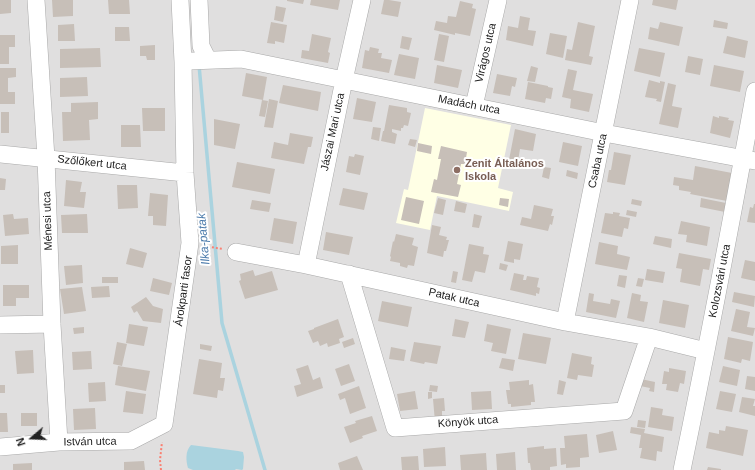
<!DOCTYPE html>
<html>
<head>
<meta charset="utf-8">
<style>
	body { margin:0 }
	#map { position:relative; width:755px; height:470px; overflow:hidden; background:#f2efe9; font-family:Arial,sans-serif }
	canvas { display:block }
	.north { position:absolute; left:12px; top:418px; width:40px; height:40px; -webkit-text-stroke:3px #fff; paint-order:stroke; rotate:251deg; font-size:11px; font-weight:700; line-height:16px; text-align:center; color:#222 }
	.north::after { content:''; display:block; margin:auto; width:14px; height:18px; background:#222; clip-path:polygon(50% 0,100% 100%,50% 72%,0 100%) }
</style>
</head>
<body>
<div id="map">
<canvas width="755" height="470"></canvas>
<div class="north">N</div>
</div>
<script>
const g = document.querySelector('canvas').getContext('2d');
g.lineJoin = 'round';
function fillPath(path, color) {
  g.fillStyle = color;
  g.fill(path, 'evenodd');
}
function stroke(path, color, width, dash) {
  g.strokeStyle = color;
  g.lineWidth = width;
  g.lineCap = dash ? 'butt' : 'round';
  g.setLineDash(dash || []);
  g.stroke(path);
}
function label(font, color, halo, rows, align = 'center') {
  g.font = font + ' Arial,sans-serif';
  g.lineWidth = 4;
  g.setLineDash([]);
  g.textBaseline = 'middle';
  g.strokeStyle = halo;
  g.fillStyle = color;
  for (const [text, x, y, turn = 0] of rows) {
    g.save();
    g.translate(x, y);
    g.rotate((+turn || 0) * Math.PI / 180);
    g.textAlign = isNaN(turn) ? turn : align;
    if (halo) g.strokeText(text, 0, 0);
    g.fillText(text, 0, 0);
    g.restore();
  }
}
fillPath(new Path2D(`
	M0,0H755V470H0Z`), '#e0dfdf');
fillPath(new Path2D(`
	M425,108L511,125L498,188L513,192L509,211L437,196L430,230L396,223L404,189L408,190Z`), '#ffffe5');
fillPath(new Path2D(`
	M191,445L238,451L243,452L244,457L243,469L242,470L236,469L235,470H193L188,468C186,461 185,451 191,445Z`), '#aad3df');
stroke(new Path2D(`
	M199,65L222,323L265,470`), '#aad3df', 3.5);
fillPath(new Path2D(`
	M0,0H11V13L0,14Z
	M52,0H73V16L53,17Z
	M108,0H129L130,14H109Z
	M287,0H304L303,4L287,1Z
	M311,0H340L338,10L310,5Z
	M384,0H389L401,2L398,17L381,14Z
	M653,0H678L676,10L652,5Z
	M460,1L473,4L472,8L476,9L470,36L455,33V35L434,30L436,21L447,23L448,16L456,17Z
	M276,6L286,8L283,22L274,20Z
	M520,16L530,18L528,30L536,31L533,46L506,40L508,26L518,28Z
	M714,20L728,23L727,29L713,27Z
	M271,22L287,25L284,43L275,41V44L267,43Z
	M578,22L595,26L589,56L593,57L591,65L565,60L567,49L572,50Z
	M660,22L683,27L679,46L648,39L650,27L658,29Z
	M74,24L75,41H58V25Z
	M115,27H129L130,41H115Z
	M550,33L567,36L563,58L546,54Z
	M312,34L331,38L328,52L330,53L328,63L301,58L302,50L309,51Z
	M439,34L449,36L444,62L434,60Z
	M0,35H15V47H9V64H0Z
	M402,36L412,38L409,50L400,48Z
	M727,36L748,41L745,58L723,53Z
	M155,45V60H147L146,56H140V46Z
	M370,47L379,49L378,53H382L381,58L392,60L389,73L362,68L365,50L369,51Z
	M100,48L101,67L60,68V49Z
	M639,48L665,53L660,77L634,71Z
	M399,54L419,58L415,79L394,75Z
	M688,56L703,59L700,75L685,72Z
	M437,65L462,70L458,88L434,83Z
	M714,65L744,71L740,92L710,86Z
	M531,66L538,68L535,82L527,81Z
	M0,68H16V77L8,78V92H15V104H0Z
	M568,69L577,71L573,90L593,94L589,112L570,108L571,99L562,97Z
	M246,73L267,77L263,100L242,96Z
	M497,74L517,78L515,87L512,86L510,96L493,93Z
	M87,77L88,96L60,97V78Z
	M649,80L660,83V81L665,82L661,102L656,101L657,99L645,97Z
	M528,82L548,86V87L553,88L551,99L546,98L545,103L525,99Z
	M668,83L676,85L672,106L682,108L678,128L659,124Z
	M283,85L321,92L318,111L279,103Z
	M357,98L376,102L372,122L353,119Z
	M269,99L278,101L273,128L264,127Z
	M262,100L268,101L265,117L259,116Z
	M98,102V119L89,120L90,140L63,141L62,112H71V103Z
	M389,105L407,108V112L411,113L408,126L404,125L403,128H401V131L392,129V132L397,134L395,144L381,141L383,131H384Z
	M142,108H165V131H143Z
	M1,112H9V133H1Z
	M713,116L719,118V116L729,118L728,120L734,121L730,138L710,133Z
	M214,119L240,124L235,149L214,145Z
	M121,125H140L141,147H121Z
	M373,127L381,128L379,141L371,139Z
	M515,129L536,134L533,151L520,149L517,167L508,165Z
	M290,133L313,137L311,147H308L304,164L271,158L274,142L288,145Z
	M410,139L417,140L415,147L408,145Z
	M563,142L582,146L578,166L559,162Z
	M418,143L432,146L431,154L417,151Z
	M441,146L467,152L465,164H461L457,184L461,185L458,197L431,192L434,179L437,180L441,159H438Z
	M614,152L631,155L625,185L607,182L609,170H611Z
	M355,154L364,156L360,175L346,172L349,156L354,157Z
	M237,162L275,169L270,194L232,187Z
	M695,166L732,173L727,201L690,194L691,192L679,190V186L673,185L674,177L693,180Z
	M544,167L551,168L549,179L542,177Z
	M567,170L578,173L577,179L566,176Z
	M0,178L6,179L5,190H0Z
	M66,180L82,182L80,192H86L84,208L64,206Z
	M117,185H137L138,208L118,209Z
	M343,188L368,193L364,210L339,205Z
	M150,193L168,195L166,226L153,225V216H148Z
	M406,197L424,201L419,224L401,220Z
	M438,198L446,200L443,215L434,213Z
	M500,198L509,199L508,207L499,205Z
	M701,198L726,203L725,212L700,207Z
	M632,199L642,201L641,206L631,204Z
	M252,200L271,203L269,212L250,209Z
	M456,201L467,204L465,213L454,211Z
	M754,204H755V223L747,222L750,207L753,208Z
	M534,205L553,209L551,216H554L552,225L550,224L548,231L520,225L522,217L531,219Z
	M627,210L637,212L636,217L626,215Z
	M613,212L620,213L619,216L630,218L628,229L624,228L622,237L601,233L605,213L613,214Z
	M13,214L14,219L28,218L29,234L5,236L3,215Z
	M87,214L88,233H62L61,215Z
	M474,214L482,216L479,228L472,227Z
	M274,218L297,222L293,244L270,240Z
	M681,221L710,227L707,246L686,242L687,235L678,234Z
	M432,225L441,227L439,235L447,237L446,240H449L446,251H444L443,257L427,253Z
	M326,232L353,237L349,255L323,250Z
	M396,234L414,238L412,245L418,247L414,266L408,265L407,268L400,266V263L390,261L391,257L390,256L393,241L394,242Z
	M655,236L672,239L671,248L653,244Z
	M508,241L523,244L520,260L514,259V263L504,261Z
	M599,242L618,246L617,254L630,257L627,270L595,264Z
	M469,244L484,247L483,254L489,255L485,273L475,271L472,282L462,280Z
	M18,245V264H1V246Z
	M130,248L147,253L143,268L126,264Z
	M679,253L711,259L709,270L703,269L700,286L680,282L682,269L676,268Z
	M745,260L755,262V281L741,278Z
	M500,263L508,265L506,271L499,269Z
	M82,265L83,283L66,285L64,266Z
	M647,269L665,272L663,283L645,280Z
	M253,270L255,276L272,271L278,290L245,299L239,281L241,280L240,274Z
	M453,271L458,272L456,283L451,282Z
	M514,273L524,275L523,280H526L527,276L539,278L537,287L540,288L539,294L536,293V296L510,290Z
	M619,275L627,276L625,288L617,286Z
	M102,277H118V283H102Z
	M153,278L172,283L169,295L150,291Z
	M638,278L644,279L642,287L636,286Z
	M3,285H29V298H16V306H3Z
	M109,286L110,297L92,298L91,287Z
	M82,287L86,311L64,314L60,289Z
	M734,292L755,296L754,307L732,302Z
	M589,293L594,294L593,301L610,304L611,299L620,301L616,318L586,312Z
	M632,293L641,295L640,301L648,302L644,322L627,318Z
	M146,297L153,306L163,309L161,323L143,321L137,311L134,313L131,307Z
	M663,300L689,305L685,328L659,323Z
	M382,301L412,307L408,327L378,321Z
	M736,309L750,312L747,327L755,328L753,336L731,331Z
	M338,319L344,337L339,339L340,343L328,347L327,343L320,346L318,341L313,343L308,331L314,329V328Z
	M455,319L469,322L465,338L452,336Z
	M129,324L148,327L144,346L126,343Z
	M487,324L511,329L506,354L491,351L493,343L484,341Z
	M84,327V333L74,334L73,328Z
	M523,333L551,338L546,364L518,359Z
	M728,337L753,342L750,361L742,359L741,363L724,359Z
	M353,338L355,344L344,348L342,342Z
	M117,342L127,344L122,366L113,364Z
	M414,342L441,346L437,364L425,362L424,364L410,361Z
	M200,344L212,346L211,351L200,349Z
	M391,347L406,350L404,361L389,359Z
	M33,350L34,373L17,374L15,351Z
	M91,351L92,369L73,370L72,352Z
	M572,353L592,357L591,364L594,365L592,377L578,375L577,380L567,378Z
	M502,358L515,360L513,371L499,368Z
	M199,359L222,363L220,378H225L223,391L218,390L217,398L193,394Z
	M349,364L355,381L341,386L335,369Z
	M308,365L313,380L320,377L323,388L297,397L294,386L301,384L296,369Z
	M118,366L150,371L146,391L115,385Z
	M723,366L740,370L737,386L719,382Z
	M669,368L686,371L684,384L680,383L678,392L666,390L667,384H662L664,371L669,372Z
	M747,376L755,377V391L745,389Z
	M641,379L655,382L654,392L649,391L650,388L640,386Z
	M529,380V385L533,384L535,402H531V405L511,407V404H508L506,390H510L509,382Z
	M559,380L566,382L563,395L557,394Z
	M105,382L106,401L89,402L88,383Z
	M0,385H5V393H0Z
	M430,385L438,386L437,392L429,391Z
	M359,386L366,408L350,414L345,398L340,400L338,394Z
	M126,391L146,394L143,414L123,412Z
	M415,391L418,409L400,411L397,394Z
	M491,391L492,409L472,410L471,392Z
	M720,391L736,394L732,412L716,409Z
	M428,392H432V398L428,399Z
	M742,397L755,399L753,406H755V416L739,412Z
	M444,398L445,411H442V421L435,422L433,399Z
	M651,407L663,409L662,415L674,417L672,431L648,427Z
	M95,408L96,429L74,430L73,409Z
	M0,413H7L8,432H0Z
	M21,413H37V426H21Z
	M372,416L377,431L362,436L363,438L350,443L344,427L356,423L355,421Z
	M638,420L646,421L645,428L637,427Z
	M726,426L748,430L743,456L706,448L709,432L719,434V430L725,431Z
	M631,427L645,429L644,433L664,437L662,452L657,451L656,461L640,458L642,448H639L641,435L630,433Z
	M613,431L617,450L599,453L596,435Z
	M587,434L589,457L580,458V467L566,468V464L561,465L560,448H565L564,436Z
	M544,446V449L556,448L557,466L550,467V470H531L530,463H528L527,448Z
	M445,447L446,466L424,467L423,449Z
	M515,452L516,470H497L496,454Z
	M486,453L487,470H461L460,455Z
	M357,456L363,470H340L338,463Z
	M418,456L419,470H402L401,457Z
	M144,461L145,470H124V462Z
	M32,463V470H13V464Z
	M708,467L721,469V470H707Z`), '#c7bfb8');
const minor = new Path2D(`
	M36,0L46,158L52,324L59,442
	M199,0L201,46L208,60
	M183,62L190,61L241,59L604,133L755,161
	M474,106L498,0
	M0,154L185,173
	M236,252L306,265L565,322L649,337L706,351
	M306,265L344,80L362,0
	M349,274L395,428L624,411L649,337
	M565,322L630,0
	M0,325L52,324
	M0,447L59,442L131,441L164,424L190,243L185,173L183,62L180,0
	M682,470C708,344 732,218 755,91`);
stroke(minor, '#a9a9a9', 18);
stroke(new Path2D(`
	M204,246L223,249
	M161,470L160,460L162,442`), '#fa8072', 2, [2, 2]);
stroke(minor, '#fff', 17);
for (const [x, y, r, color] of [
	[457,170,4,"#8d6e63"]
]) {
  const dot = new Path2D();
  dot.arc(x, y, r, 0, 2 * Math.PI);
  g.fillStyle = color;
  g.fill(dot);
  stroke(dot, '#fff', 1.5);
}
label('11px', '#222', '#fff', [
	["Virágos utca",486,53,-77],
	["Madách utca",469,105,11],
	["Jászai Mari utca",333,132,-78],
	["Csaba utca",598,161,-78],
	["Szőlőkert utca",92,163,6],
	["Ménesi utca",48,221,-92],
	["Kolozsvári utca",720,281,-79],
	["Árokparti fasor",184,291,-82],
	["Patak utca",454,298,13],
	["Könyök utca",468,422,-4],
	["István utca",90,442,-1]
]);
label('bold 11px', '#785e54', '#fff', [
	["Zenit Általános",465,164],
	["Iskola",465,177]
], 'left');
label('italic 12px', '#4a7aab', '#fff', [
	["Ilka-patak",204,239,-95]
]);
</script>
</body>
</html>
